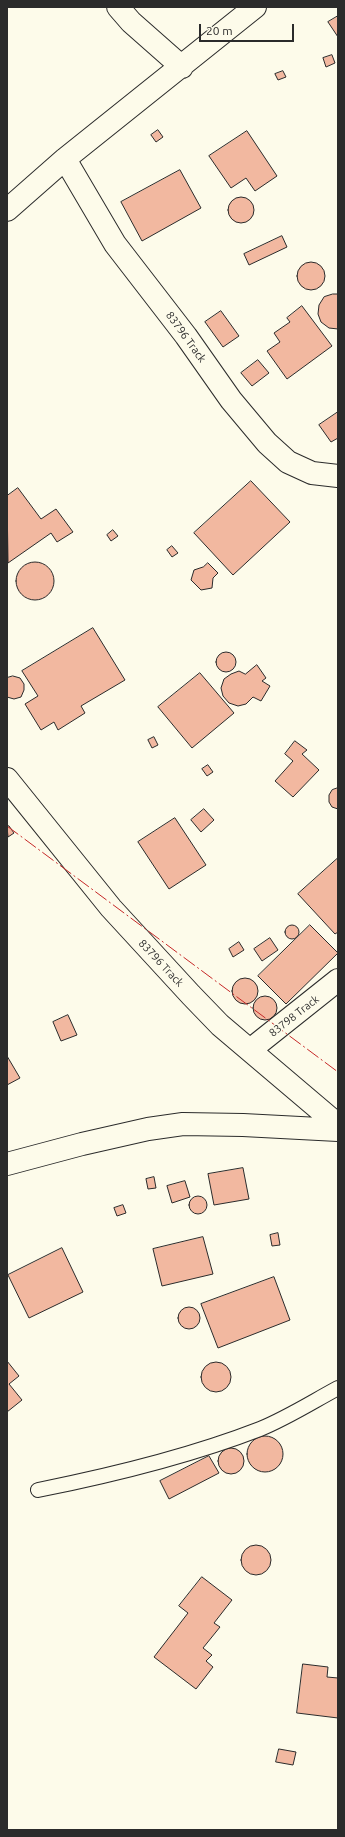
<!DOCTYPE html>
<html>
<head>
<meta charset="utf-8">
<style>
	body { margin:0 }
	#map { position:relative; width:345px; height:1837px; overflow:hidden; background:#fdfbea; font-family:Ubuntu,sans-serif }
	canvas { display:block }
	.frame { position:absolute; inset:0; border:8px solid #2b2b2b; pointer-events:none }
	.scale { position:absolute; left:199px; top:24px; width:95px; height:18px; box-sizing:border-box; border:2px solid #2b2b2b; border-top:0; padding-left:5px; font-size:12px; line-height:14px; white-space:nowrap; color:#2b2b2b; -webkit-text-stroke:3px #fdfbea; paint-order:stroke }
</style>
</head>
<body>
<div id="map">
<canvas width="345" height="1837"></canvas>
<div class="frame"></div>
<div class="scale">20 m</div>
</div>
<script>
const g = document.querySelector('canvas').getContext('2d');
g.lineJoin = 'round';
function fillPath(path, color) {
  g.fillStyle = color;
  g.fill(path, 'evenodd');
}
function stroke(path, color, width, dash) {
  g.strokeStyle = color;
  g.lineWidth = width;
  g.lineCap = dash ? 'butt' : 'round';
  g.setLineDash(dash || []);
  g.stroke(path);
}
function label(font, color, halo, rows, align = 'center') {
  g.font = font + ' Ubuntu,sans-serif';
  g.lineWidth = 3;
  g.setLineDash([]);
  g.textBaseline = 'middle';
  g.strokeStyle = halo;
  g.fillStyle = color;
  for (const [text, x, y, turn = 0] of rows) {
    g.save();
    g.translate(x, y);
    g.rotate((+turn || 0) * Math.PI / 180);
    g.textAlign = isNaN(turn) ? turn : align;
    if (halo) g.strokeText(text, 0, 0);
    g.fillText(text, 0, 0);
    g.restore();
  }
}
const building = new Path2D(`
	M338,16V37L328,22Z
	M332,55L335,63L326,67L323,58Z
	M283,71L286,77L278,80L275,74Z
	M158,130L163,137L156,142L151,135Z
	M247,131L277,176L255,191L246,178L231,188L209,156Z
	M180,170L201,208L142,241L121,202Z
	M228 210a13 13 0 1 1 26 0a13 13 0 1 1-26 0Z
	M282,236L287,247L249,265L244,254Z
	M297 276a14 14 0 1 1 28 0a14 14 0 1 1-28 0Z
	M333,294H338V329L329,328L321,322L318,314L319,305L324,297Z
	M302,306L332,346L287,379L267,351L280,342L274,333L290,322L287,318Z
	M221,311L239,336L223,347L205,322Z
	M258,360L269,373L252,386L241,373Z
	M338,412V438L331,442L319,425Z
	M251,481L290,522L233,575L194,533Z
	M18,488L41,519L56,509L73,532L57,542L51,533L8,563L7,496Z
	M113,530L118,536L111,541L107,535Z
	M172,546L178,553L172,557L167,550Z
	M16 581a19 19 0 1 1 38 0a19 19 0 1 1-38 0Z
	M208,563L218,573L213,578L212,588L201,590L191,580L194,570L203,567Z
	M93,628L125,680L81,706L85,713L58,730L54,722L41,730L25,704L38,696L22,671Z
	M216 662a10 10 0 1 1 20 0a10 10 0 1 1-20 0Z
	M257,665L266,678L262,681L270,686L261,701L253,697L246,704L238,706L229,703L223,696L221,688L224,679L231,674L239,671L245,674Z
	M200,673L234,713L192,748L158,707Z
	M13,676L20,678L24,684V690L21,697L14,699L7,697V678Z
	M154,737L158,745L152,748L148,740Z
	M295,741L307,750L302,754L319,770L293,797L275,781L293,761L285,754Z
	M208,765L213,772L207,776L202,769Z
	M338,788V809L332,807L329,802V795L332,790Z
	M204,809L214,820L201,832L191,820Z
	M175,818L206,865L169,889L138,842Z
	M9,826L14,833L8,837L7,827Z
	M338,858V932L335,934L298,894Z
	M285 932a7 7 0 1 1 14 0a7 7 0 1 1-14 0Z
	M310,925L338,953L286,1004L258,976Z
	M270,938L278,950L262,961L254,949Z
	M239,942L244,950L233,957L229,949Z
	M232 991a13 13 0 1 1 26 0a13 13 0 1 1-26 0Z
	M253 1008a12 12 0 1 1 24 0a12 12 0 1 1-24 0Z
	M68,1015L77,1035L61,1041L53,1022Z
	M7,1056L20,1078L7,1085Z
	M243,1168L249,1199L214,1205L208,1174Z
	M154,1177L156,1188L148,1189L146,1179Z
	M185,1181L190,1197L172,1203L167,1186Z
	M189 1205a9 9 0 1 1 18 0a9 9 0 1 1-18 0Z
	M123,1205L126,1213L117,1216L114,1208Z
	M278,1233L280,1245L272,1246L270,1235Z
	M203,1237L213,1274L162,1286L153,1249Z
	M62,1248L83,1292L29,1318L8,1275Z
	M274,1277L290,1320L218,1348L201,1304Z
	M178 1318a11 11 0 1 1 22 0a11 11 0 1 1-22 0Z
	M7,1361L19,1376L9,1384L22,1400L7,1412Z
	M201 1377a15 15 0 1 1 30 0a15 15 0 1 1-30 0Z
	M247 1454a18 18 0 1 1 36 0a18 18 0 1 1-36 0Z
	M218 1461a13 13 0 1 1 26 0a13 13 0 1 1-26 0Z
	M209,1456L219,1473L169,1499L160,1481Z
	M241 1560a15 15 0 1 1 30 0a15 15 0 1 1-30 0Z
	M202,1577L232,1600L214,1623L220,1627L203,1648L212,1655L206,1661L213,1667L196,1689L154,1657L188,1613L179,1606Z
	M303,1664L328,1667L327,1677L338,1678V1718L297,1713Z
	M279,1749L296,1752L293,1765L276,1762Z`);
fillPath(building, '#f2b8a0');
stroke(building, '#2b2b2b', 1);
const lane = new Path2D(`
	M38,1490C113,1475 188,1457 260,1429C287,1418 312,1402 338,1388`);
const street = new Path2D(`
	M118,7L131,22L182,67
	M65,159L115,244L186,336L231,400L267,443L288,462L312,473L338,476
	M7,210L65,159L255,7
	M7,779L111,908L191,995L220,1025L338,1125
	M250,1050L338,980
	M7,1164L82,1144L148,1129L183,1124L243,1125L338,1130`);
stroke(lane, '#2b2b2b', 16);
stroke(street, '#2b2b2b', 24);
stroke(lane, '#fdfbea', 14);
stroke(street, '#fdfbea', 22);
stroke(new Path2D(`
	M7,826L338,1072`), '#c62828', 1, [14, 3, 2, 3]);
label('11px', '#2b2b2b', '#fdfbea', [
	["83796 Track",186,337,54],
	["83796 Track",161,963,47],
	["83798 Track",294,1016,-38]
]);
</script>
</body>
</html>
